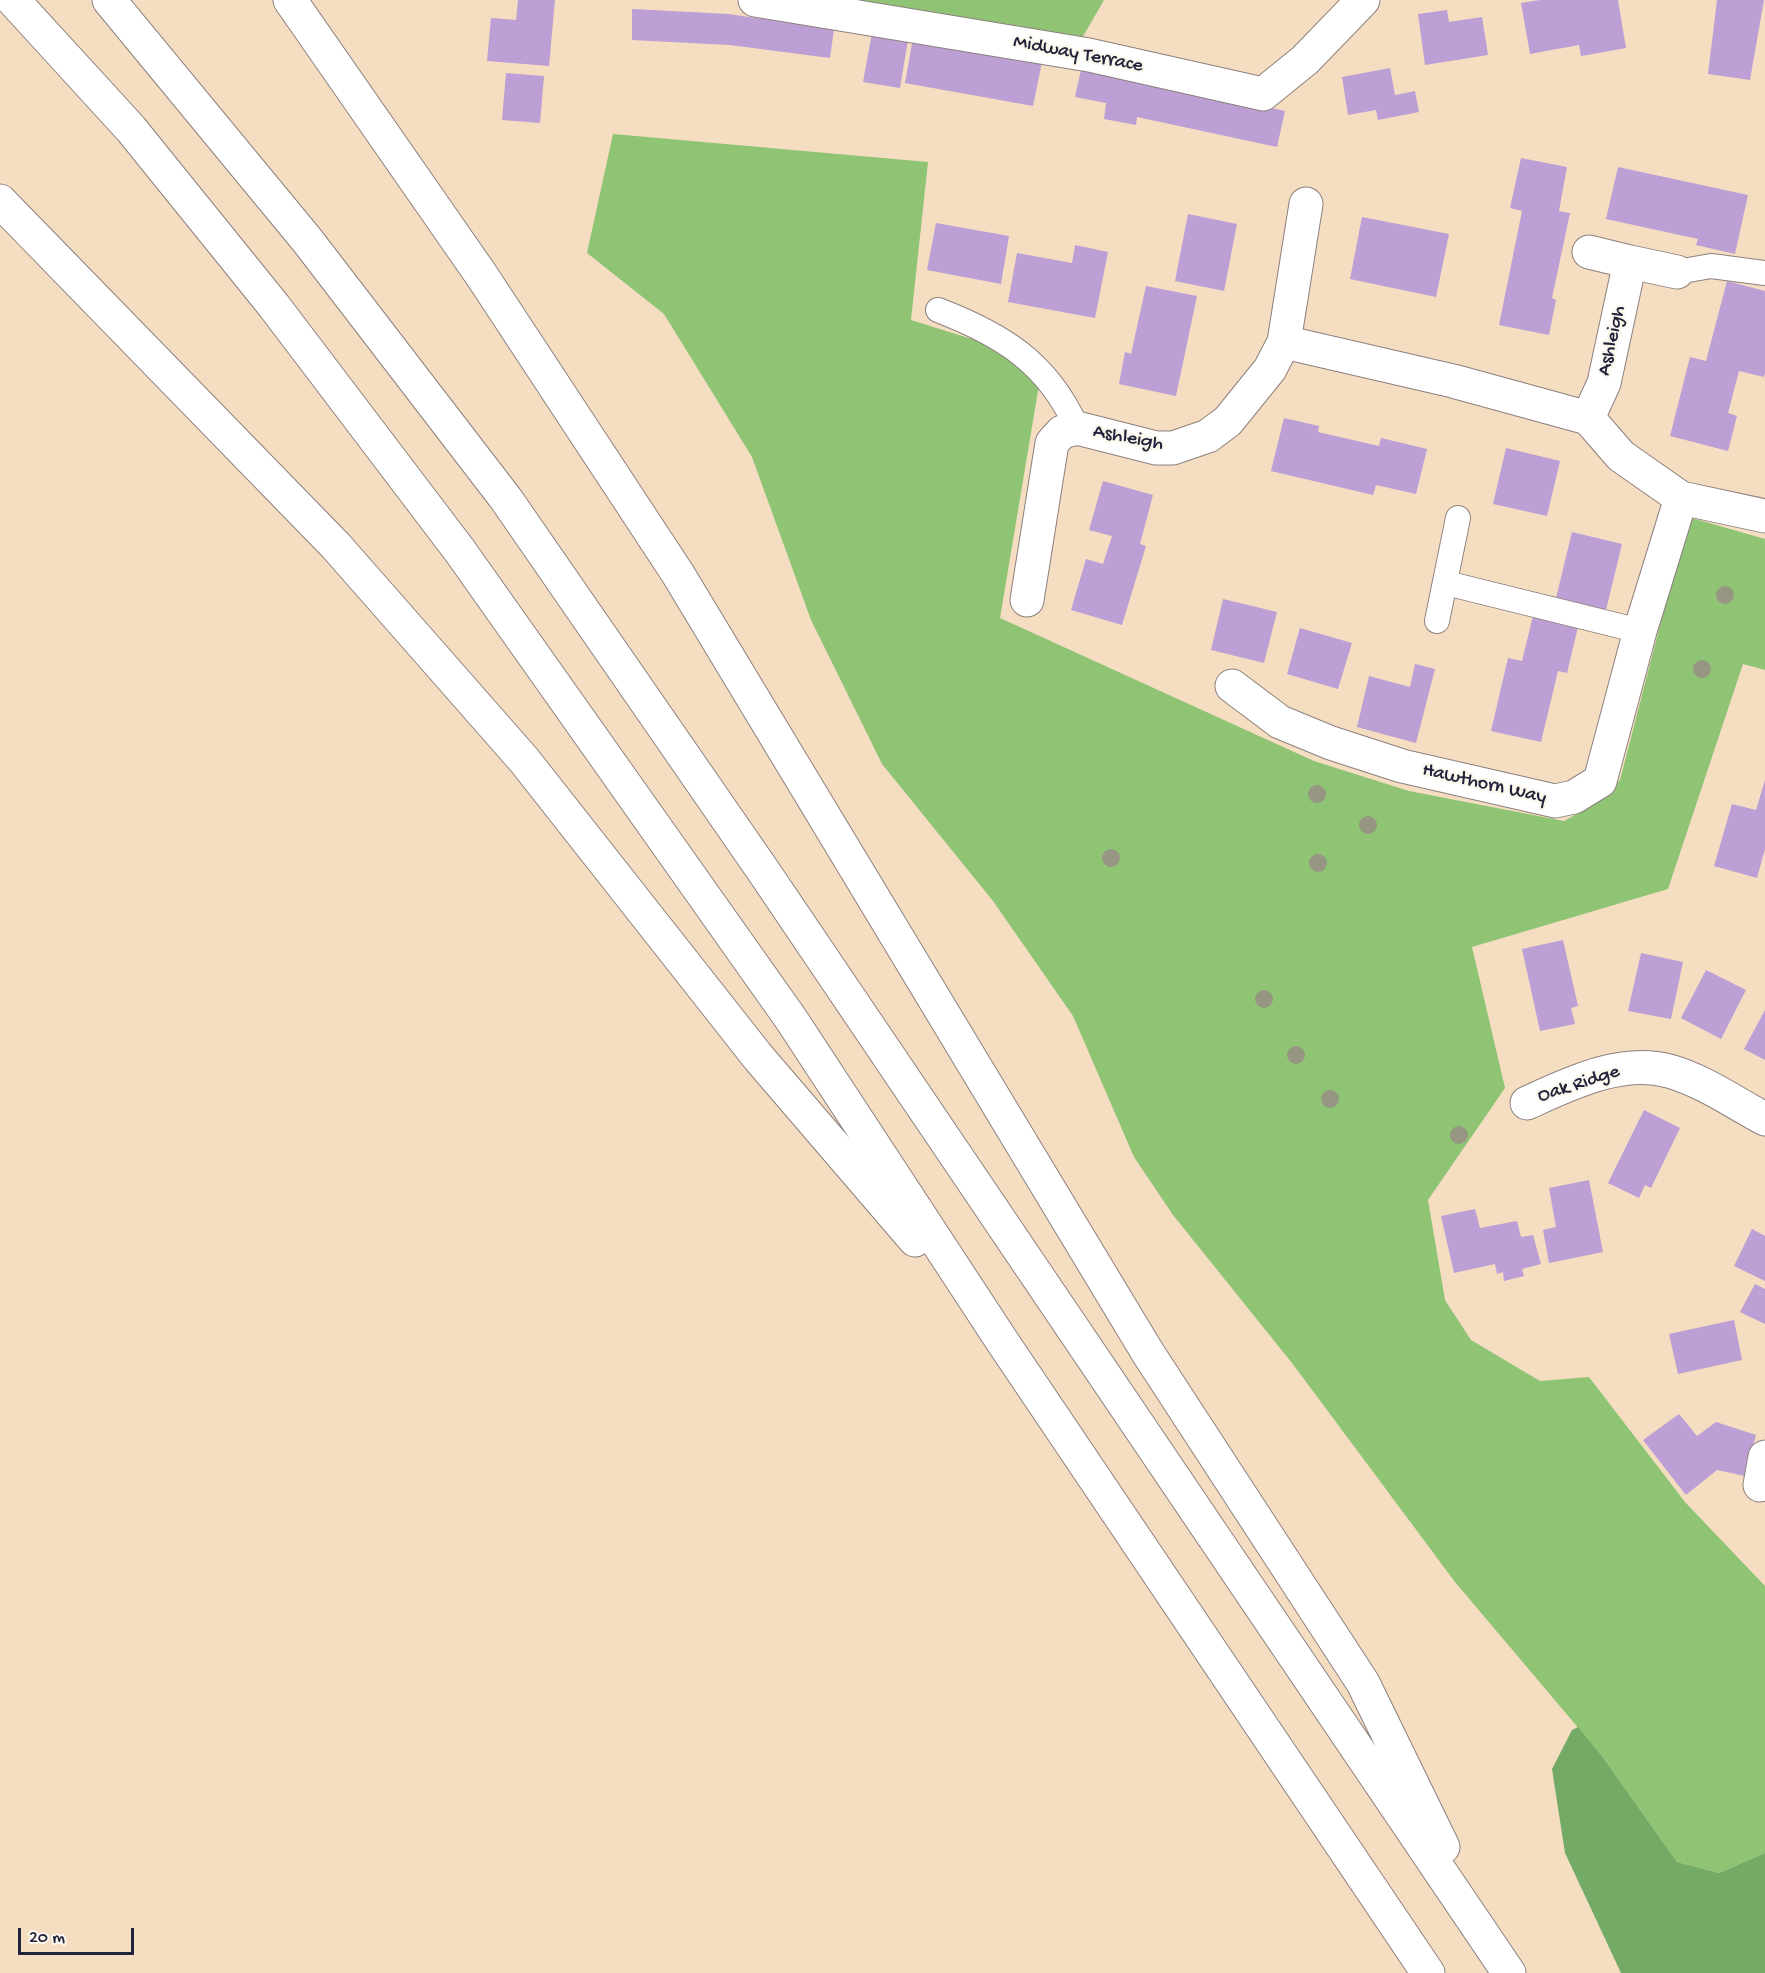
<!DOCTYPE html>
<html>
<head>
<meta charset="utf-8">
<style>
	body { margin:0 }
	#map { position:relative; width:1765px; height:1973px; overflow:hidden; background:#f5ddc2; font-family:"Gochi Hand",sans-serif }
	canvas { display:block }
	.scale { position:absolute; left:18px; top:1928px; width:116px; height:27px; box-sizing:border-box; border:3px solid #22223b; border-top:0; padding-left:8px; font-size:18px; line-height:21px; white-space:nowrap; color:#22223b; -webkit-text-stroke:4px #fbf7ec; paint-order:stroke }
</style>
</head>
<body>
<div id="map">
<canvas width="1765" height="1973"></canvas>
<div class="scale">20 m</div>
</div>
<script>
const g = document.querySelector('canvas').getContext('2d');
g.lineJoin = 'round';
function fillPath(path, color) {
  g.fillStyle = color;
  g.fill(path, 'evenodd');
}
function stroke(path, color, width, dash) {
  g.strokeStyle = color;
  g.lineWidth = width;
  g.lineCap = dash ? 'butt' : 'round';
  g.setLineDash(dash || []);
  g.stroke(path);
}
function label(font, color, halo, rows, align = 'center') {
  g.font = font + ' "Gochi Hand",sans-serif';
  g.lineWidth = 4.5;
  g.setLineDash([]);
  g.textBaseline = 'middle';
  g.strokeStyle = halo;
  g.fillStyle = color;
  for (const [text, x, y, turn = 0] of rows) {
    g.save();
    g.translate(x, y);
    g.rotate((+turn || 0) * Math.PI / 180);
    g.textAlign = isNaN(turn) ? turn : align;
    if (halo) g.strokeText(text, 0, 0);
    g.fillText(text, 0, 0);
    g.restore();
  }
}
fillPath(new Path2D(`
	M857,0H1104L1081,40Z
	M613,134L928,162L911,320L978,341L1040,379L1000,618L1314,761L1409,791L1564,821L1598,802L1620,780L1688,517L1765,539V670L1743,664L1668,889L1472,947L1505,1088L1428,1200L1445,1300L1471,1340L1540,1381L1589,1377L1685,1502L1765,1586V1853L1719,1873L1677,1862L1602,1756L1455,1582L1292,1363L1173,1215L1134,1157L1073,1016L993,901L882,764L811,620L752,457L664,314L587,253Z`), '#8fc475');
fillPath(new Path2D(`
	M1578,1727L1602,1756L1677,1862L1719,1873L1765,1853V1973H1621L1565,1853L1552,1769L1572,1730Z`), '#73aa66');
fillPath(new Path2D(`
	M518,0H555L549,66L487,61L491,18L516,20Z
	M1540,0H1618L1626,48L1581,56L1579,45L1530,54L1521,3Z
	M1717,0H1764L1750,80L1708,74Z
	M632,9L728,14L834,29L830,58L730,45L632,40Z
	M1447,10L1449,22L1482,17L1488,55L1425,65L1418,14Z
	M872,33L908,40L900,88L863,82Z
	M913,38L1042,62L1033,106L905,83Z
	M1082,65L1285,111L1277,147L1137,117L1136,125L1104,119L1106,103L1075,97Z
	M1390,68L1395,95L1415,91L1419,112L1378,120L1376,110L1348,115L1342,77Z
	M506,73L544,76L540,123L502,120Z
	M1521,158L1567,167L1559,211L1570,213L1552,298L1556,300L1549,335L1499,325L1522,211L1510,208Z
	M1618,167L1748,195L1735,254L1696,245L1698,239L1606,219Z
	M1188,214L1237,224L1224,291L1175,281Z
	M1362,217L1449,234L1436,297L1350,279Z
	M936,223L1009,236L1001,284L927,270Z
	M1075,245L1108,252L1095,318L1008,302L1017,253L1072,263Z
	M1727,281L1765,291V373L1764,377L1739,371L1728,413L1737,416L1728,451L1670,436L1690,357L1706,361Z
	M1146,286L1197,296L1176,396L1119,384L1125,352L1131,354Z
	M1284,418L1319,426L1318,432L1379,446L1381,438L1427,449L1416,494L1376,485L1373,495L1271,471Z
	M1506,448L1560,461L1547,516L1493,504Z
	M1103,481L1153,495L1140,544L1146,546L1122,625L1071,610L1086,559L1103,564L1112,536L1089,530Z
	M1572,532L1622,544L1606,610L1556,598Z
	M1223,599L1277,612L1264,663L1211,650Z
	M1533,616L1578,627L1567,673L1558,671L1541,742L1491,731L1508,658L1522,661Z
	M1300,628L1352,643L1338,689L1287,674Z
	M1415,664L1435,669L1416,743L1357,727L1369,676L1410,687Z
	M1765,780V849L1757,878L1714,866L1732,804L1756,810Z
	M1563,940L1578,1006L1571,1008L1575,1024L1540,1031L1522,949Z
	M1641,953L1683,962L1671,1019L1628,1011Z
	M1706,970L1746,990L1721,1039L1681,1018Z
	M1765,1010V1060L1744,1049Z
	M1644,1110L1680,1128L1651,1188L1645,1185L1639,1198L1608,1183Z
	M1589,1180L1603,1252L1549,1263L1543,1230L1556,1227L1549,1188Z
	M1475,1209L1480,1228L1517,1221L1521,1237L1533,1235L1541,1264L1522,1269L1524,1276L1504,1281L1503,1272L1497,1274L1495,1264L1454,1273L1441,1216Z
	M1752,1229L1765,1236V1281L1734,1266Z
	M1755,1284L1765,1289V1324L1740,1312Z
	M1734,1320L1742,1360L1678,1374L1669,1334Z
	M1679,1414L1697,1436L1716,1422L1756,1435L1745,1476L1717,1470L1686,1495L1643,1440Z`), '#bb9fd5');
const service = new Path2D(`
	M1677,272L1711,266L1765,273
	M938,310C1003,335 1048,363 1077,428
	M1446,583L1640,631
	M1437,621L1458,518`);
const minor = new Path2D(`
	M755,0L1089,55L1263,94L1305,60L1363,0
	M1630,262L1677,272
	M1284,342L1453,381L1588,418L1621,456L1681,498L1765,516
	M1588,418L1604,383L1630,262L1589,252
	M1027,600L1052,443L1062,432L1077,428L1156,448H1173L1208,436L1228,421L1270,369L1284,342L1306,204
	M1232,686L1280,722L1331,743L1402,766L1555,801L1574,797L1600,781L1640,631L1681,498
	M1527,1103C1569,1084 1621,1058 1669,1071C1702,1080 1735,1103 1765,1119
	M1760,1485L1765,1457`);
const trunk = new Path2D(`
	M13,0L131,129L274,306L460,551L791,1019L1002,1341L1428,1973
	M109,0L307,240L506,499L764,872L1509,1973
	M290,0L482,276L678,574L1148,1353L1363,1683L1443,1847
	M0,201L336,546L524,760L758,1057L915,1240`);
stroke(service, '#8c807e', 26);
stroke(minor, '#8c807e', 35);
stroke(trunk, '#8c807e', 35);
stroke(service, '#fff', 24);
stroke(minor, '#fff', 33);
stroke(trunk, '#fff', 33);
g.fillStyle = '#969683';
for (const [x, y] of [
	[1725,595],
	[1702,669],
	[1317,794],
	[1368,825],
	[1111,858],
	[1318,863],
	[1264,999],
	[1296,1055],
	[1330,1099],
	[1459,1135]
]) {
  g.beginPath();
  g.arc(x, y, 9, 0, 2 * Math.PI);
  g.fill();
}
label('20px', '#22223b', '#fbf7ec', [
	["Midway Terrace",1078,55,11],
	["Ashleigh",1613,341,-77],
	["Ashleigh",1128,439,11],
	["Hawthorn Way",1484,785,13],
	["Oak Ridge",1579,1085,-18]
]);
</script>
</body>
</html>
